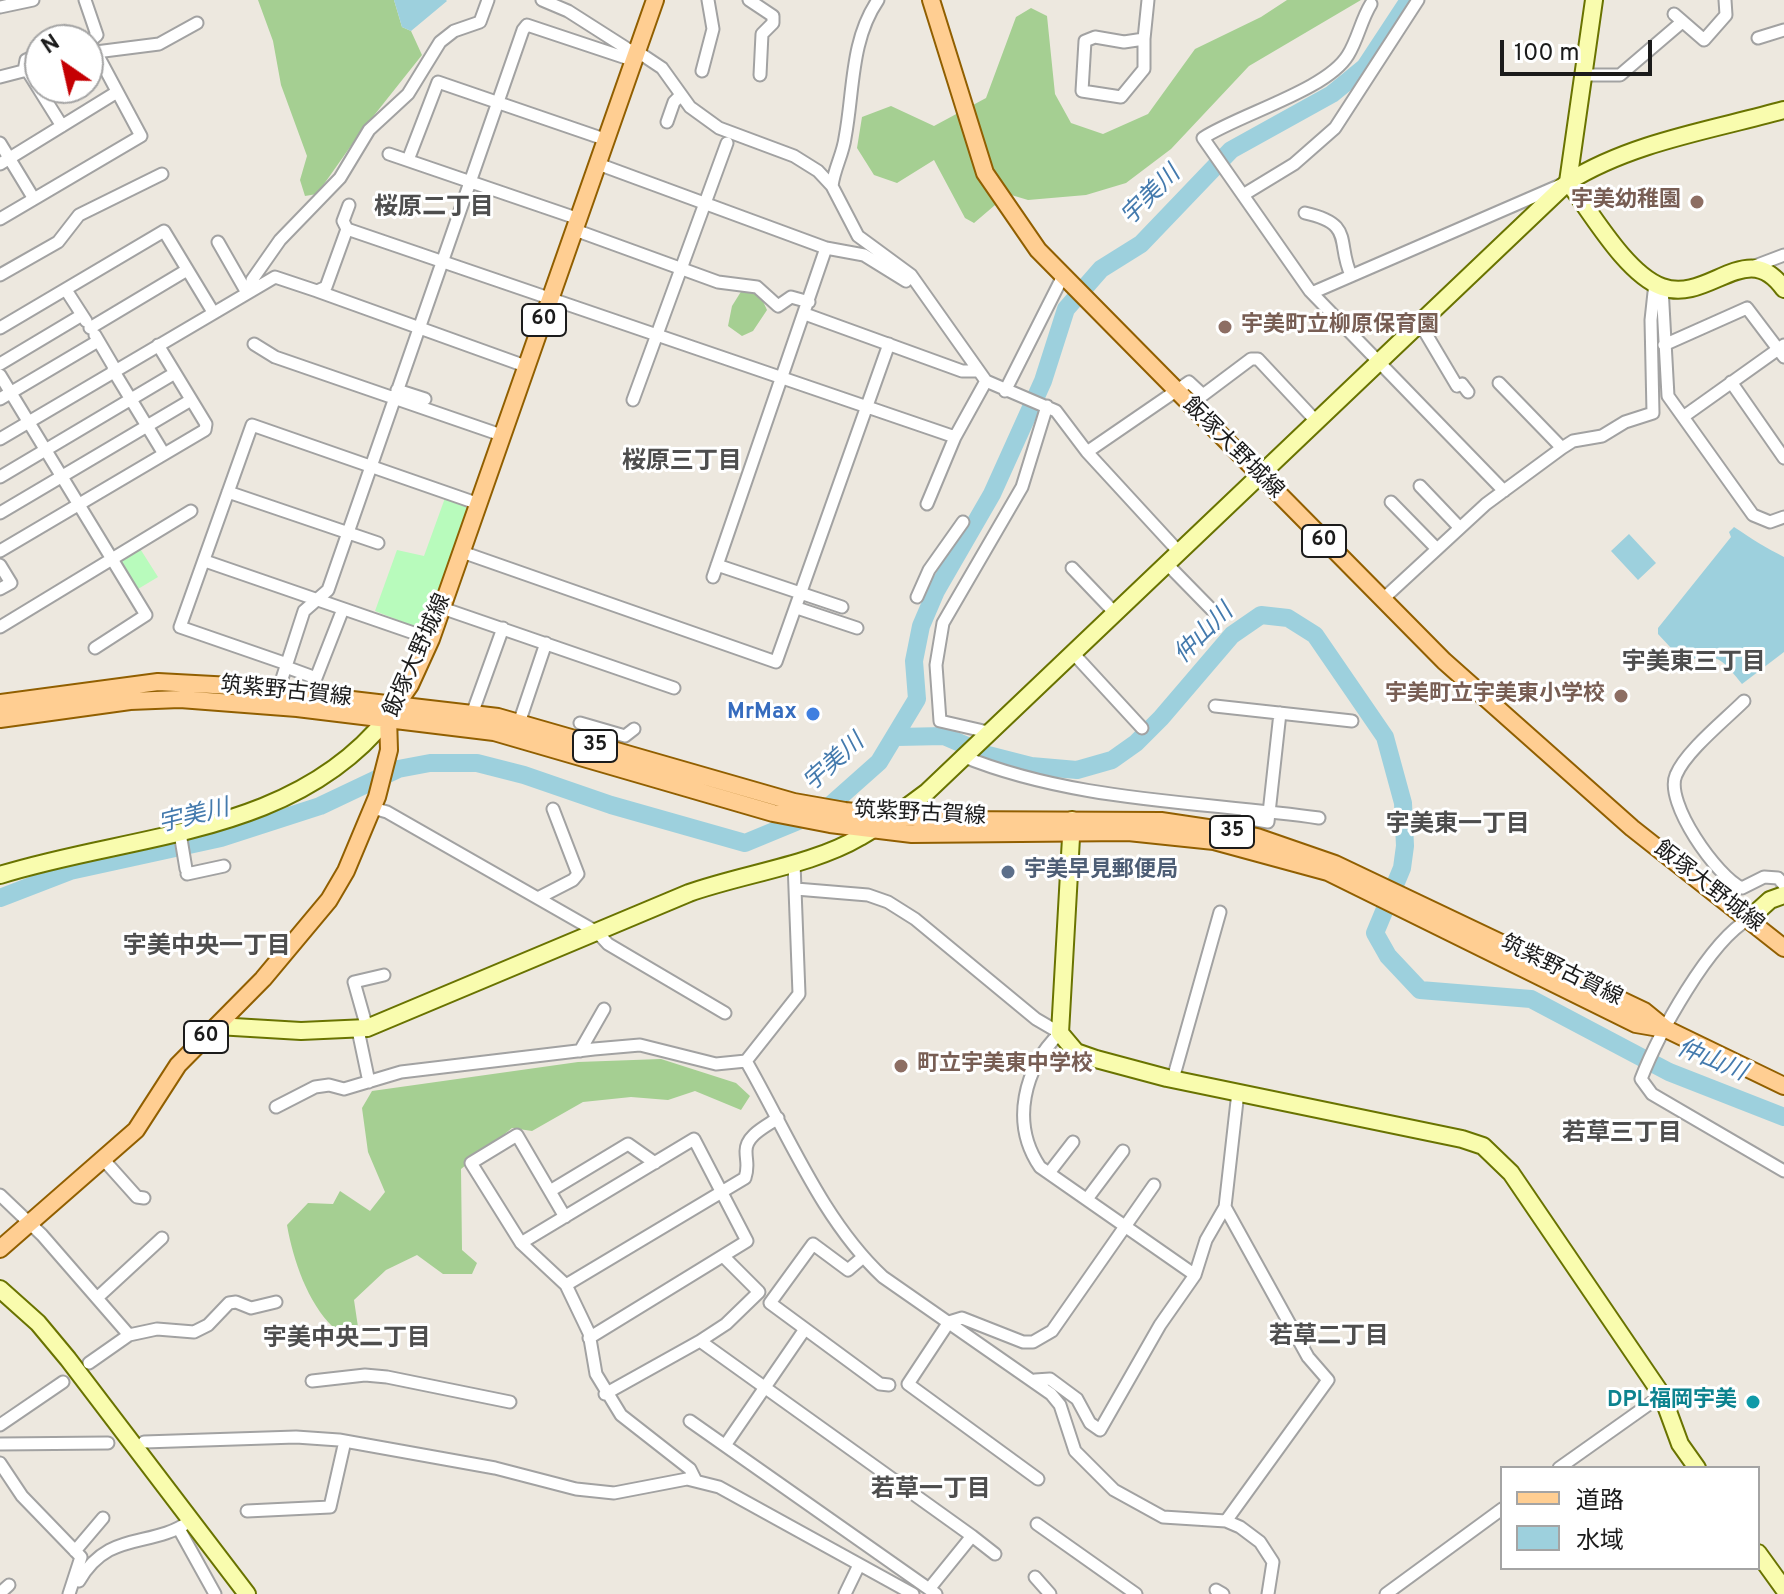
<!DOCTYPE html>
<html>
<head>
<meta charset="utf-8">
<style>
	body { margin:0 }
	#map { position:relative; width:1784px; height:1594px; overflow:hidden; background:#ede8df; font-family:Overpass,"Noto Sans JP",sans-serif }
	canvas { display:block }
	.legend { position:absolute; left:1500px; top:1466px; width:260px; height:104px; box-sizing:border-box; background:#fff; border:2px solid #a4a4a4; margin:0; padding:10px 14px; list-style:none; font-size:24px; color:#1b1b1b }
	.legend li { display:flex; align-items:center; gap:16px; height:40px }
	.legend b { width:40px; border:2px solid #a4a4a4 }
	.north { position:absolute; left:24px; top:24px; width:80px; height:80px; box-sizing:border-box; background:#fff; border:2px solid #a4a4a4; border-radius:50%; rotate:326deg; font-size:22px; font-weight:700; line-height:32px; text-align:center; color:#1b1b1b }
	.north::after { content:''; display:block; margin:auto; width:28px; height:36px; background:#c50003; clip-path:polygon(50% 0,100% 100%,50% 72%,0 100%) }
	.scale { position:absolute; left:1500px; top:40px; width:152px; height:36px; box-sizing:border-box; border:4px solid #1b1b1b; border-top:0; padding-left:10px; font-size:24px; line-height:28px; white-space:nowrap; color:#1b1b1b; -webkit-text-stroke:6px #fff; paint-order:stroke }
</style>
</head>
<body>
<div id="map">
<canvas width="1784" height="1594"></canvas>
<ul class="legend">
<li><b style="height:10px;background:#ffce92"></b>道路</li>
<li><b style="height:22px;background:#9dd0dd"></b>水域</li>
</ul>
<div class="north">N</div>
<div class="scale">100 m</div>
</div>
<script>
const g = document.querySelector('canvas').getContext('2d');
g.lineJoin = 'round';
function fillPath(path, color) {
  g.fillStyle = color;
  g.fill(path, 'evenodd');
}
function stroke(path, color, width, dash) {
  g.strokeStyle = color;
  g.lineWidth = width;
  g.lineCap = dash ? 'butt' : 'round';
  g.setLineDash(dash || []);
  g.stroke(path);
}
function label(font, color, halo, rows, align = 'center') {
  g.font = font + ' Overpass,"Noto Sans JP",sans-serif';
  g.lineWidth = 6;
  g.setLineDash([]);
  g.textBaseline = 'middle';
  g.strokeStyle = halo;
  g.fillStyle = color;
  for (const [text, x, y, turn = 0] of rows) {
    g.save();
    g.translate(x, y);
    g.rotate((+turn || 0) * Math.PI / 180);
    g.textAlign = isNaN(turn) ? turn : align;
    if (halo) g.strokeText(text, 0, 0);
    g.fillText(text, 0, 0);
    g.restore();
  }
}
fillPath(new Path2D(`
	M258,0H394L402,27L411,31L422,55L360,133L317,194L305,196L300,180L307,156L281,85L273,41Z
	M1287,0H1361L1249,66L1171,149L1126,183L1086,195L1028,200L1008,194L974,223L965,218L934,160L897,183L874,175L857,148L862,117L891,106L934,126L986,98L1016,17L1031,8L1047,16L1055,94L1071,123L1103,134L1148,114L1195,49L1261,17Z
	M748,289L760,295L767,310L753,331L742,336L728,326L732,306L742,290Z
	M661,1059L736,1083L750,1096L741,1110L695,1091L668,1100L631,1097L583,1102L532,1131L512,1128L461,1169L462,1250L477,1263L472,1274H443L417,1255L386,1270L354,1300L358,1327H333C308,1303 293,1260 287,1225L308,1203L333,1204L340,1191L370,1211L385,1192L368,1152L362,1108L372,1091L578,1062Z`), '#a5cf92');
fillPath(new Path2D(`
	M445,498L471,508L428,632L375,611L397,550L424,556Z
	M139,547L158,577L138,589L119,560Z`), '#b8fbbc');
fillPath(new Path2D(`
	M394,0H446L447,1L411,31L402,27Z
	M1734,527C1752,539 1766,548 1784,557V652L1742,684C1720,657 1719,653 1683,661L1658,634V628L1731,537L1729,532Z
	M1629,534L1656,563L1638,580L1611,551Z`), '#9dd0dd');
stroke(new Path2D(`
	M897,737L944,736L988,755L1031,766L1077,770L1112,760L1136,743L1161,718L1232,635L1261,615L1288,618L1315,635L1385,737L1403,803L1405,846L1402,868L1375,933L1388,956L1420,990L1531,999L1669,1072L1784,1117
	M0,898L70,871L221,838L320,806L398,769L430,763H477L524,775L611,805L745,843L825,810L879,762L917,699L914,661L921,626L936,591L992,494L1043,381L1066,309L1101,269L1141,244L1231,150L1332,94L1365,67L1409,0`), '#9dd0dd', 18);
const street = new Path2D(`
	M85,0L97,35L89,42L96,52
	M542,0L568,11L637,55
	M749,0L773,16V23L762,34L760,75
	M1371,4C1361,20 1358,39 1348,55C1327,90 1240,114 1203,138L1310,291L1504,491
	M0,7L33,0
	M1674,14L1704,40L1726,15L1725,0
	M1095,37L1124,42L1144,39V69L1121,97L1082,91L1085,41Z
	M1758,38L1784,30
	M1144,39L1148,0
	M638,52L662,68L690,107L719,128L794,156L818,171L832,186L858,236L911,275L986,381L1056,411L1087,452L1179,552
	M24,71L26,60L40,54
	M702,71L713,29L708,0
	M1584,75H1620L1682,22
	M0,77L27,70L62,126
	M667,122L674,102L680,96
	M0,143L34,199
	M389,154L579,219
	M408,160L438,82L607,140
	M0,164L117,92
	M598,164L826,248L864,255L906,281L911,275
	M832,186C834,169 843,154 845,138C854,91 850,41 878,0
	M1243,195L1294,164L1335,128L1418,0
	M1305,213C1355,224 1336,242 1351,275
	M0,219L141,136L96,52L159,44L197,23
	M347,229L343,221L349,205
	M575,230L718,282L757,287L778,306L791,297L809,302
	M218,242L246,291
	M1755,266L1784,255
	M0,275L58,242L79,215L162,174
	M253,287L252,280L280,240L340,178L369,130L408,94L440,42L454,31L480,22L488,0
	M1662,287L1668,396L1753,515L1770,522L1784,517
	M66,290L86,321
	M317,291L528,367
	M1314,292L1563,184
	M805,314L962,371H979
	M1419,322L1457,386L1462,384L1468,392
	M0,328L164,231L213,312
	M90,328L187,270
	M95,335L115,369
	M254,344L275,357L504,436
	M1664,345L1747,308L1784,357
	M0,364L82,315
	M113,370L164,454
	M0,375L146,615L95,648
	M1731,382L1784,458
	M1499,383L1562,448
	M397,390L425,399
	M1005,391L1062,278
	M0,399L98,341
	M633,400L727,143
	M1683,417L1784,345
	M0,439L275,277L317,291L326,287L347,229L955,437L986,381
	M1087,452L1189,382L1203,395L1251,359H1258L1316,421
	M0,477L175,373
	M1420,486L1460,528
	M228,492L378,543
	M1391,502L1437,549
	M927,504L955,437
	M0,513L191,400
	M0,551L205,430L206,424L158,345
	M462,552L776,662L889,344
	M205,561L431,639
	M1166,563L1214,612
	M0,565L11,583L0,589
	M717,565L842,607
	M1072,568L1114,612
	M713,577L826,248
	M917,597L929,570L963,522
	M1383,599L1486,504L1562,448L1573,441L1602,436L1625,422L1653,413L1651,320L1655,283
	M442,608L674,688
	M797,608L857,628
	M0,627L191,511
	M1072,652L1142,728
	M287,664L180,627L252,425L479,504
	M286,667L316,678L343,609
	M278,691L304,611L328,590L523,30L527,25L635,61
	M1744,701C1725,720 1686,751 1676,775C1664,802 1717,877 1742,888L1764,877L1778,878L1784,885
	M1215,706L1352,721
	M472,714L503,628
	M519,723L546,643
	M580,723L625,736L634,729
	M988,732L940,721L936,665L943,623L1022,487L1047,406
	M962,756C1075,802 1199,801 1319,818
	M373,808L387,812L597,932L608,944L725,1013
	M180,833L186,869
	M1241,834L1245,818L1268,822L1280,713
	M187,874L224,866
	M796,889L868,895L888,902L915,919L1036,1019L1060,1033C1024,1068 1010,1123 1040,1167L1195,1275
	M538,898L573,880L578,874L553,809
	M1749,919C1709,941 1658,1035 1641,1079L1652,1094L1784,1171
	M367,1028L354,982L384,975
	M358,1030L369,1082
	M580,1051L604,1009
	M746,1061C788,1134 822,1220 883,1277L1051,1394L1060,1405L1075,1451L1114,1490L1163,1517L1226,1521L1240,1527L1260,1542L1273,1562L1268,1594
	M1173,1079L1220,912
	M276,1107L315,1087L329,1085L344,1089L401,1072L594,1049L640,1045L716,1064L746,1061L799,994L794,863
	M103,1159L137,1197L144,1198
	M1049,1173L1073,1142
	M550,1191L628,1144L655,1163
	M0,1195L42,1235L129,1335
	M1087,1199L1123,1151
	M1225,1207L1308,1357L1328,1380L1226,1521
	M565,1217L517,1135L471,1163L521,1243L566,1285L589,1333L596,1374L621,1415L690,1469L695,1479
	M521,1243L694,1139L747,1241L589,1338
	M862,1258L848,1270L813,1244L770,1303L880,1384L889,1385
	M566,1285L745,1178C749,1166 746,1162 746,1151C746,1135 767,1126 778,1118
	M97,1298L162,1238
	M700,1341L726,1324L759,1292L723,1256
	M89,1363L129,1335L157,1329L194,1332L208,1325L229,1303L236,1302L251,1308L276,1302
	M1035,1380L1050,1379L1077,1399L1090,1423L1100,1430L1160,1325L1195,1275L1206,1240L1225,1207L1238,1092
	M312,1381L365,1375L387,1377L510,1402
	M605,1394L700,1341L972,1536L929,1589L936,1594
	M690,1421L929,1589
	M0,1425L63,1382
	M144,1442L296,1437L339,1440L495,1468L576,1489L614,1493L687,1479L719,1487L913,1594
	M0,1444L108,1443
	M726,1444L805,1329
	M0,1463L22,1496L81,1557L69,1594
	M1559,1468L1662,1395
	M1038,1479L908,1384L949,1322L962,1318L1023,1342H1033L1052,1331L1154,1185
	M247,1511L330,1507L345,1441
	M1037,1524L1136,1594
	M179,1529L215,1594
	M972,1536L995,1554
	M75,1551L103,1518
	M1035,1577L1050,1594
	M79,1581C109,1529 151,1549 190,1521
	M1216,1590L1223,1594
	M0,1593L9,1585
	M845,1594L859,1565
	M1386,1594L1502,1509`);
const secondary = new Path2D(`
	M1594,0L1568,182C1591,212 1626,274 1662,287C1709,304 1747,236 1784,289
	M1072,820L1060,1033L1076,1052L1096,1059L1167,1078L1462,1139L1483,1146L1511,1173L1662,1395L1680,1444L1697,1468
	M0,875C134,833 294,836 388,717
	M1749,919L1770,900L1784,895
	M217,1026L301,1031L367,1028L689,893C742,874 813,865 860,837C883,824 906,808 927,792L1568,182C1632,142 1712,130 1784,110
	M0,1289L38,1323L68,1359L247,1594
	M1758,1553L1784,1589`);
const primary = new Path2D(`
	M931,0L985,173L1038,250L1444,661L1632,828L1784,948
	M0,703L158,682L232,686L498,717L794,802L845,811L936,820L1161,821L1221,830L1257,837L1335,864L1644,1011L1666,1029L1784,1086
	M0,719L130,701L180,699L297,708L494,732L773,813L830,824L912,834L1128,832L1214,841L1328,872L1636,1024L1665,1029
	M0,1249L136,1130L178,1065L263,979L329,900L346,871L377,797L389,750L388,717L410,685L431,639L655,0`);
stroke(street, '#a2a2a2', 15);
stroke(secondary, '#697300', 20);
stroke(primary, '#915f00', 20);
stroke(street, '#fff', 11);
stroke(secondary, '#f9fcae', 16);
stroke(primary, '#ffce92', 16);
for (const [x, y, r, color] of [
	[1697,202,8,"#8d6e63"],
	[1225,327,8,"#8d6e63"],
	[1621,696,8,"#8d6e63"],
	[813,714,8,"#3f7fe0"],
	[1008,872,8,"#5c6f8a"],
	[901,1066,8,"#8d6e63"],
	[1753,1402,8,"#0f9aa8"]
]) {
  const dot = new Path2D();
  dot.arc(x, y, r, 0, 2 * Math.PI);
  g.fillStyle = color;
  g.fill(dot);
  stroke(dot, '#fff', 3);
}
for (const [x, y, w] of [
	[544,320,44],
	[1324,541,44],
	[595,746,44],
	[1232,832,44],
	[206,1037,44]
]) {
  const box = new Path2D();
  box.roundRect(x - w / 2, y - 16, w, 32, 6);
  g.fillStyle = '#fff';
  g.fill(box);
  stroke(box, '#1b1b1b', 2);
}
label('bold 20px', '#1b1b1b', null, [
	["60",544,320],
	["60",1324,541],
	["35",595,746],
	["35",1232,832],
	["60",206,1037]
]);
label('bold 22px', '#785e54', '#fff', [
	["宇美幼稚園",1681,202],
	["宇美町立柳原保育園",1241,327,"left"],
	["宇美町立宇美東小学校",1605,696],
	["町立宇美東中学校",917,1066,"left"]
], 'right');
label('22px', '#1b1b1b', '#fff', [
	["飯塚大野城線",1232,449,45],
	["飯塚大野城線",419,656,-66],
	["筑紫野古賀線",286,693,6],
	["筑紫野古賀線",920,815,3],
	["飯塚大野城線",1708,888,38],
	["筑紫野古賀線",1561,972,26]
]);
label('bold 22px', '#366cbe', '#fff', [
	["MrMax",797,714]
], 'right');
label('bold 22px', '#4e5e75', '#fff', [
	["宇美早見郵便局",1024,872]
], 'left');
label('bold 22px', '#0d838f', '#fff', [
	["DPL福岡宇美",1737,1402]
], 'right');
label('italic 24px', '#447aad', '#fff', [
	["宇美川",1152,197,-45],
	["仲山川",1205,635,-45],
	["宇美川",835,764,-42],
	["宇美川",194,818,-14],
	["仲山川",1711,1062,22]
]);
label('bold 24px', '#4e4e4e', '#fff', [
	["桜原二丁目",434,209],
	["桜原三丁目",682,463],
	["宇美東三丁目",1694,664],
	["宇美東一丁目",1458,826],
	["宇美中央一丁目",207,948],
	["若草三丁目",1622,1135],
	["若草二丁目",1329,1338],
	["宇美中央二丁目",347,1340],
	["若草一丁目",931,1491]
]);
</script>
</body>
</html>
